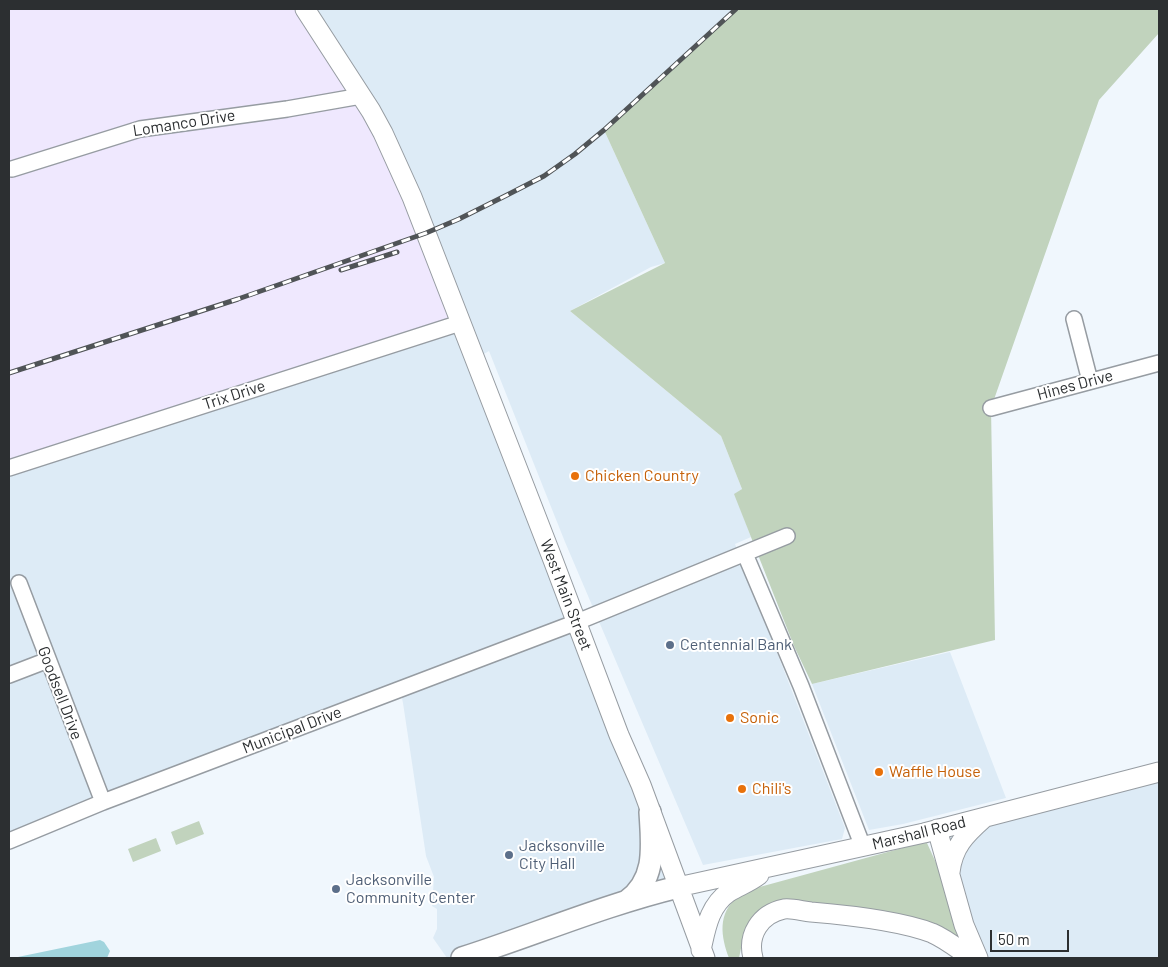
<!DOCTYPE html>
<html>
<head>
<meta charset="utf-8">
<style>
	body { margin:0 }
	#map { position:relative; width:1168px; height:967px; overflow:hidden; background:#f0f7fd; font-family:Barlow,sans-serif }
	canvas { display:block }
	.frame { position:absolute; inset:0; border:10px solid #2c2f31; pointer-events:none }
	.scale { position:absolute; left:990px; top:930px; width:79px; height:22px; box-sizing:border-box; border:2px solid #2c2f31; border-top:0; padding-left:6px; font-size:15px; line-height:18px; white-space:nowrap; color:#2c2f31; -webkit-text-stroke:4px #fff; paint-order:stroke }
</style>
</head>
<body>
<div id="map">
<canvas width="1168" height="967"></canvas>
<div class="frame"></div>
<div class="scale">50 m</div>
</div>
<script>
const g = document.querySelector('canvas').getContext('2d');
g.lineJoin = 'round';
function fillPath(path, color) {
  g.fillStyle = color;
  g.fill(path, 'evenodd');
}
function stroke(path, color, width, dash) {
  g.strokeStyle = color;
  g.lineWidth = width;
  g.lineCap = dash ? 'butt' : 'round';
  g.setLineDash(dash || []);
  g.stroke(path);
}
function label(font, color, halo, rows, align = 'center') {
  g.font = font + ' Barlow,sans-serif';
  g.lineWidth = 4;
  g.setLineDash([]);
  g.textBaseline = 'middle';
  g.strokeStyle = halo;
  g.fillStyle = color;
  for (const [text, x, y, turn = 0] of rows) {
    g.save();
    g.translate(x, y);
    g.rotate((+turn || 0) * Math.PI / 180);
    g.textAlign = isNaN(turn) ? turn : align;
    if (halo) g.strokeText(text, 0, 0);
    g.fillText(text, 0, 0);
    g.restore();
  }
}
fillPath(new Path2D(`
	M305,9H736L604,130L665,263L651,267L570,311L721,436L742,489L735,494L751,537L735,544L845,828L842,839L703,865L565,542L489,351L475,359L678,887L462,958H447L433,938L437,929V909L432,906L434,877L426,856L403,703L400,689L9,841V468Z
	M950,652L1006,798L903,824L869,830L812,684Z
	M1159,772V958H978L937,829Z`), '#ddebf6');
fillPath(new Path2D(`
	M9,9H305L344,67L460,323L9,468Z`), '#efe8fe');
fillPath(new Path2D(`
	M736,9H1159V33L1099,100L991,408L995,640L812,684L794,646L734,494L742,489L721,436L570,311L665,263L604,130Z
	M199,821L204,834L176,845L171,832Z
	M156,838L161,851L133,862L128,849Z
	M927,843L937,865L962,944L794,902L743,939L739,958H729C721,937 717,913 738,897C743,893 750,891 756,888L917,844Z`), '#c1d3bd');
fillPath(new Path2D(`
	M100,940L104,942L110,951L107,958H13Z`), '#a1d4dd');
const minor = new Path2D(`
	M12,169L140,129L287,109L361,96
	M1074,319L1090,381
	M991,408L1159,363
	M9,468L460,323
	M745,554L801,686L863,847
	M19,583L103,802
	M9,675L48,660
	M9,841L103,802L577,622L787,536`);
const major = new Path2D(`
	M305,9L371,111L383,133L412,197L553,560L619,735L641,785L705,958
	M937,829L964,925L978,958
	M950,872C953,847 965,835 983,819
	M678,887L924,833L1159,772
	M701,950C706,928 709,906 729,892C739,886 750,882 759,875
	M753,958C747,935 760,914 784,909C792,908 802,911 811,912C847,915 898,920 932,933C946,939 958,949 971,958`);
const highway = new Path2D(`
	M627,901C657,879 652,846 650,812
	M462,958C534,935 604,905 678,887`);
stroke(minor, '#969ca2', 18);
stroke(major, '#969ca2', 21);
stroke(highway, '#969ca2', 24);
stroke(minor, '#fff', 15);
stroke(major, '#fff', 19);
stroke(highway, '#fff', 21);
const rail = new Path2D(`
	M341,270L397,252
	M9,373L238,299L426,233L459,219L509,194L544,176L575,154L604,130L736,9`);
stroke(rail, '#505457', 5);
stroke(rail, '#fff', 3, [9]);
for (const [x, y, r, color] of [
	[575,476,5,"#e8710a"],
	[670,645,5,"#5c6f8a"],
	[730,718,5,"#e8710a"],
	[879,772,5,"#e8710a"],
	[742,789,5,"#e8710a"],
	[509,855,5,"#5c6f8a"],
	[336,889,5,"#5c6f8a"]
]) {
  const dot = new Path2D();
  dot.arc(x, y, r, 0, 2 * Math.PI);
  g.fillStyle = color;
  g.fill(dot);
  stroke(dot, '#fff', 2);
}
label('16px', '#2c2f31', '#fff', [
	["Lomanco Drive",184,123,-9],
	["Hines Drive",1075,385,-15],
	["Trix Drive",234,395,-18],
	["West Main Street",566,595,69],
	["Goodsell Drive",60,693,69],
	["Municipal Drive",292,730,-21],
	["Marshall Road",919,833,-14]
]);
label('16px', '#c56008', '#fff', [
	["Chicken Country",585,476],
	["Sonic",740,718],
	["Waffle House",889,772],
	["Chili's",752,789]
], 'left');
label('16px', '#4e5e75', '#fff', [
	["Centennial Bank",680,645],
	["Jacksonville",519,846],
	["City Hall",519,864],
	["Jacksonville",346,880],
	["Community Center",346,898]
], 'left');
</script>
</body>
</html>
